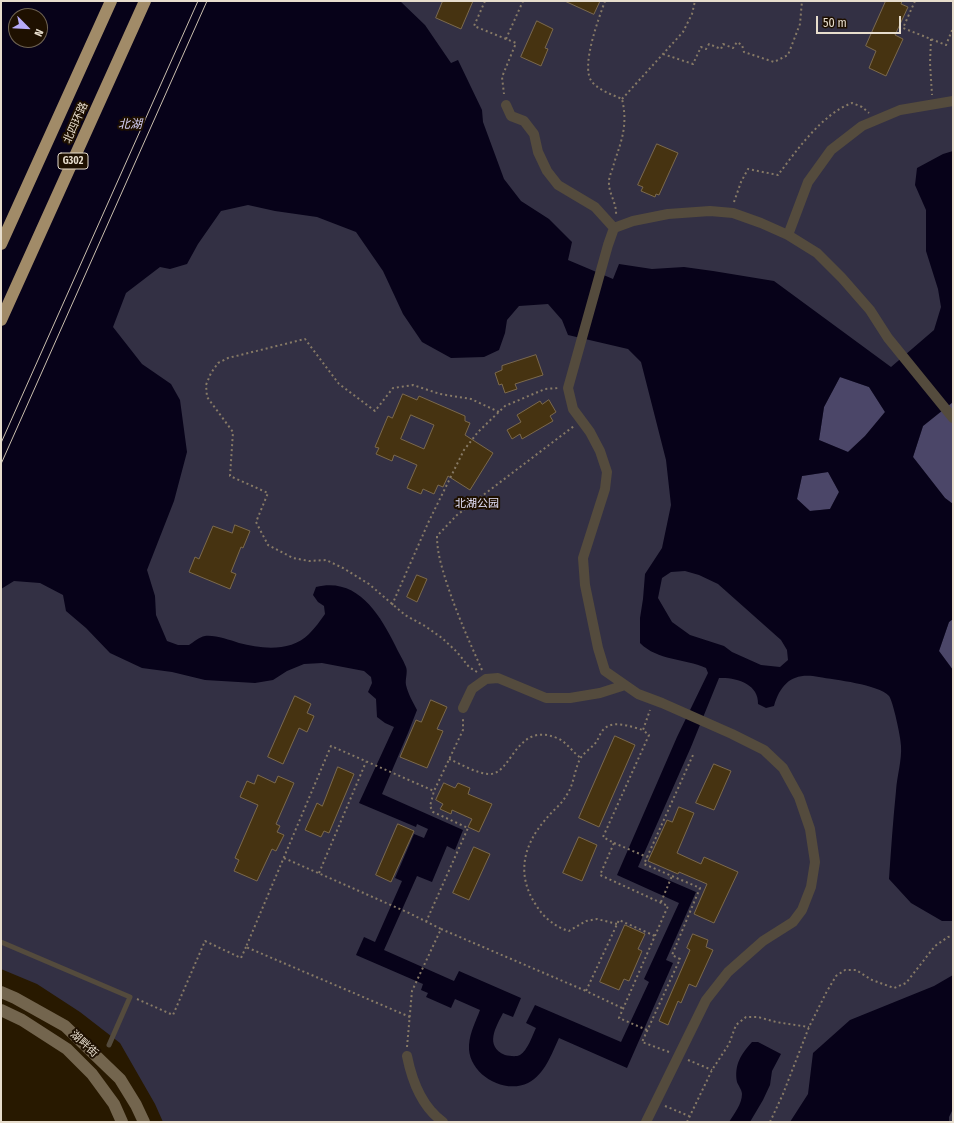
<!DOCTYPE html>
<html>
<head>
<meta charset="utf-8">
<style>
	body { margin:0 }
	#map { position:relative; width:954px; height:1123px; overflow:hidden; background:#281900; font-family:"Fira Sans Condensed",sans-serif }
	canvas { display:block }
	.frame { position:absolute; inset:0; border:2px solid #e7ddcd; pointer-events:none }
	.north { position:absolute; left:8px; top:8px; width:40px; height:40px; box-sizing:border-box; background:#1e1000; border:1px solid #6e6252; border-radius:50%; rotate:114deg; font-size:11px; font-weight:700; line-height:16px; text-align:center; color:#e7ddcd }
	.north::after { content:''; display:block; margin:auto; width:14px; height:18px; background:#b7abf8; clip-path:polygon(50% 0,100% 100%,50% 72%,0 100%) }
	.scale { position:absolute; left:816px; top:16px; width:85px; height:18px; box-sizing:border-box; border:2px solid #e7ddcd; border-top:0; padding-left:5px; font-size:12px; line-height:14px; white-space:nowrap; color:#e7ddcd; -webkit-text-stroke:3px #1e1000; paint-order:stroke }
</style>
</head>
<body>
<div id="map">
<canvas width="954" height="1123"></canvas>
<div class="frame"></div>
<div class="north">N</div>
<div class="scale">50 m</div>
</div>
<script>
const g = document.querySelector('canvas').getContext('2d');
g.lineJoin = 'round';
function fillPath(path, color) {
  g.fillStyle = color;
  g.fill(path, 'evenodd');
}
function stroke(path, color, width, dash) {
  g.strokeStyle = color;
  g.lineWidth = width;
  g.lineCap = dash ? 'butt' : 'round';
  g.setLineDash(dash || []);
  g.stroke(path);
}
function label(font, color, halo, rows, align = 'center') {
  g.font = font + ' "Fira Sans Condensed","Noto Sans SC",sans-serif';
  g.lineWidth = 4;
  g.setLineDash([]);
  g.textBaseline = 'middle';
  g.strokeStyle = halo;
  g.fillStyle = color;
  for (const [text, x, y, turn = 0] of rows) {
    g.save();
    g.translate(x, y);
    g.rotate((+turn || 0) * Math.PI / 180);
    g.textAlign = isNaN(turn) ? turn : align;
    if (halo) g.strokeText(text, 0, 0);
    g.fillText(text, 0, 0);
    g.restore();
  }
}
fillPath(new Path2D(`
	M1,1H953V1122H163L155,1104L120,1043L80,1012L37,984L1,969ZM16,16H40V40H16Z`), '#333044');
fillPath(new Path2D(`
	M840,377L869,387L885,412L865,436L848,452L819,440L824,407Z
	M953,402V504L945,498L913,457L923,426Z
	M828,472L839,492L830,509L810,511L797,499L802,476Z
	M953,619V670L939,651L949,622Z`), '#4b4668');
fillPath(new Path2D(`
	M1,1H400L425,25L451,63L458,60L482,110L483,122L504,179L521,201L549,219L572,242L568,260L613,279L619,264L652,269L684,267L713,271L774,281L891,367L934,330L941,307L938,289L926,251V210L915,185L917,168L943,154L953,151V402L923,426L913,457L945,498L953,504V619L949,622L939,651L953,670V921H942L911,903L889,879C891,850 893,820 896,791C897,776 902,760 901,746C901,738 893,701 889,696C878,684 835,680 819,677C794,672 781,682 774,706L766,708L758,704C759,684 736,677 719,678L691,747L638,867L696,892L666,960L673,963L627,1068L559,1038C551,1055 545,1074 528,1083C503,1095 467,1073 469,1045C470,1032 476,1021 480,1010L455,999L451,1008L426,997L428,993L421,990L423,984L356,955L364,937L375,942L402,881L395,878L414,834L424,838L428,829L417,824L416,827L359,803L394,727L385,723L377,717L376,699L368,692L372,683L371,677L364,671L322,663L304,664L287,671L273,680L255,683L205,680L172,672L142,668L110,653L86,628L66,611L63,595L40,583L14,581L1,589ZM16,16H40V40H16ZM248,205L275,211L317,217L356,232L383,271L403,314L422,342L451,358L484,357L499,350L505,333L507,320L519,306L548,304L562,320L568,335L628,349L641,362L666,460L671,505L662,548L645,574L643,599L640,618V643C658,661 684,658 706,668L708,673L677,737L617,875L679,903L644,979L649,982L621,1042L535,1005L526,1023L536,1028C532,1036 528,1050 520,1055C516,1057 510,1056 505,1055C484,1046 496,1027 503,1013L513,1017L521,998L459,971L454,981L384,950L417,876L432,882L447,846L455,850L463,830L382,794L408,733L417,710C413,702 408,694 406,685C405,679 408,672 406,667C403,659 398,652 395,645C379,613 357,577 316,587L313,595L318,602L324,606L325,614C320,621 315,628 309,634C291,652 262,649 239,643C229,640 216,635 205,636C199,637 194,642 189,645H178L167,641L156,615L155,596L147,570L174,501L187,452L180,400L171,384L142,364L113,327L126,293L160,267L170,269L187,264L198,244L221,211ZM840,377L869,387L885,412L865,436L848,452L819,440L824,407ZM828,472L839,492L830,509L810,511L797,499L802,476ZM685,571L699,575L718,584L781,640L787,650L788,660L780,667L761,665L732,652L724,646L690,635L672,622L658,598L662,578L671,572Z
	M953,975V1109L949,1117V1122H790L808,1094L813,1053L850,1020L934,986Z
	M752,1042H758L781,1054L772,1071L770,1085L763,1100L750,1122H729C734,1114 742,1104 742,1094C742,1090 738,1085 737,1082C734,1065 741,1054 752,1042Z`), '#070219');
const building = new Path2D(`
	M443,1H473L461,29L436,18Z
	M565,1H600L594,14Z
	M886,1H902L901,4L908,7L895,35L903,39L886,76L869,68L876,51L866,46Z
	M537,21L553,29L545,48L548,49L541,66L521,57Z
	M657,144L678,153L659,195L656,194L655,197L641,191L643,187L638,185Z
	M536,355L543,375L515,384L517,389L505,393L502,384L499,385L495,373L502,370V366Z
	M403,394L417,400L419,396L465,416V421L470,423L465,435L493,453L470,490L448,476L443,487L438,485L434,494L423,489L421,494L407,488L417,465L394,455L392,461L376,454L379,448L375,447L388,416L392,418ZM411,415L434,425L424,449L401,439Z
	M549,400L556,412L550,416L553,421L522,439L520,434L512,439L507,430L521,422L517,415L540,401L542,404Z
	M235,525L250,531L243,548L241,547L231,572L236,574L230,589L189,572L195,557L199,559L213,526L232,533Z
	M417,575L427,579L417,602L407,597Z
	M295,696L311,704L307,713L314,716L307,732L299,728L283,764L268,757Z
	M431,700L447,707L437,729L443,731L427,768L400,757L416,720L421,722Z
	M615,736L635,745L599,827L579,818Z
	M714,764L731,771L714,810L696,803Z
	M338,767L354,774L329,833L324,831L321,837L305,830L317,803L322,806Z
	M258,775L275,783L278,776L294,783L276,824L280,826L277,832L284,835L276,851L272,849L257,881L234,871L239,860L235,858L258,805L240,797L247,781L254,784Z
	M444,783L455,788L458,783L470,788L468,794L492,804L479,832L468,827L472,819L452,810L451,814L440,809L443,804L436,800Z
	M679,807L694,813L677,853L701,864L704,857L738,872L714,923L694,914L707,884L679,872L678,874L648,861L667,820L672,822Z
	M398,824L414,831L391,882L376,875Z
	M579,837L597,845L582,881L563,873Z
	M474,847L490,854L469,900L453,893Z
	M625,925L645,934L638,949L642,951L629,981L624,979L619,990L600,982Z
	M693,934L708,940L706,947L713,950L696,987L689,984L681,1003L678,1001L668,1025L659,1021L690,950L687,948Z`);
fillPath(building, '#463311');
stroke(building, '#7b694c', 1);
stroke(new Path2D(`
	M485,1L474,26L516,43L502,77L504,94
	M605,1C599,18 580,67 592,82C600,91 611,94 622,99C628,124 622,140 614,163C613,169 609,176 609,181C608,193 617,203 616,215
	M915,1L903,28L946,45L953,28
	M506,39L523,1
	M931,39L930,63L932,95
	M663,54L693,64L701,47L706,49L709,44L721,49L723,44L733,48L737,42L742,45L744,52L774,62L788,55L800,24L802,1
	M622,99L683,32L692,14L695,1
	M734,202L741,182L748,169L778,175C797,150 822,114 852,103L862,107L869,113
	M392,605L429,521L464,450L478,432L505,406L545,389L559,388
	M482,670C469,641 457,614 447,584C442,568 437,553 437,536L457,515L574,426
	M477,672L469,667L457,652L442,638L425,626L405,615L369,584L343,568L326,560L309,561L293,558L268,545L256,522L268,493L230,476L233,432L207,397L206,385L211,373L218,363L228,358L305,339L339,384L375,411L393,388L413,385L440,394L471,399L499,412
	M449,759C461,764 477,774 490,774C512,774 516,721 557,738C567,742 572,752 581,758
	M614,843L647,857
	M284,858L409,913L441,929L412,991L407,1047
	M319,873L366,762
	M661,902L672,876
	M426,922L468,828L433,812L430,806L434,791L463,730V718
	M617,924L597,919L586,921L569,931C555,927 543,917 536,905C516,875 523,845 546,819C552,811 561,805 566,796C574,785 574,771 580,759C584,752 592,748 597,741C599,737 601,731 605,728C615,720 632,727 643,730
	M441,929L586,991
	M137,999L173,1015L205,941L241,958L246,947
	M622,1008L586,991L619,920L655,936
	M410,1017L246,947L331,746L434,791
	M647,1030L619,1018L668,906L600,875L614,843L603,837L649,735L643,730L650,710
	M669,1052L642,1042L680,959L672,955L700,888L644,864L693,755
	M688,1060L712,1070
	M665,1106L689,1116
	M687,1122L712,1070L729,1044L736,1025L746,1017H758L776,1022L809,1027
	M770,1122L783,1094L809,1027L826,993L836,976L845,970H856L872,980L894,988L906,983L935,946L948,937L953,936`), '#877a66', 2, [2, 3]);
stroke(new Path2D(`
	M1,942L130,997L109,1045`), '#544b3d', 5);
stroke(new Path2D(`
	M506,105L511,116L524,121L534,134L538,152L547,171L558,185L595,207L614,228
	M788,235L808,182L831,150L862,126L900,110L953,101
	M463,708L472,689L486,679L498,678L546,698H570L600,693L625,685
	M407,1056C412,1081 422,1107 443,1122
	M646,1122L706,1000L728,972L763,941L793,922L802,910L811,887L815,862L810,829L799,797L783,768L764,750L732,734L662,703L638,694L605,671L598,648L585,585L583,558L605,489L607,472L600,451L590,432L573,409L568,388L608,245L614,228L633,221L668,214L710,211L733,213L761,223L788,235L817,253L842,278L870,310L888,338L953,418`), '#544b3d', 10);
stroke(new Path2D(`
	M1,992L15,998L65,1026L120,1079L136,1105L144,1122
	M1,1010L22,1020L67,1049L92,1074L114,1104L122,1122`), '#73654e', 12);
stroke(new Path2D(`
	M1,244L111,1
	M1,320L145,1`), '#a18b68', 12);
stroke(new Path2D(`
	M1,443L198,1
	M1,464L207,1`), '#cabfae', 1);
for (const [x, y, w] of [
	[73,161,30]
]) {
  const box = new Path2D();
  box.roundRect(x - w / 2, y - 8, w, 16, 3);
  g.fillStyle = '#1e1000';
  g.fill(box);
  stroke(box, '#e7ddcd', 1);
}
label('bold 10px', '#e7ddcd', null, [
	["G302",73,161]
]);
label('11px', '#e7ddcd', '#1e1000', [
	["北四环路",76,123,-66],
	["湖畔街",84,1044,43]
]);
label('11px', '#e3e1fa', '#1e1000', [
	["北湖公园",477,504]
]);
label('italic 12px', '#d4cff5', '#1e1000', [
	["北湖",130,125]
]);
</script>
</body>
</html>
